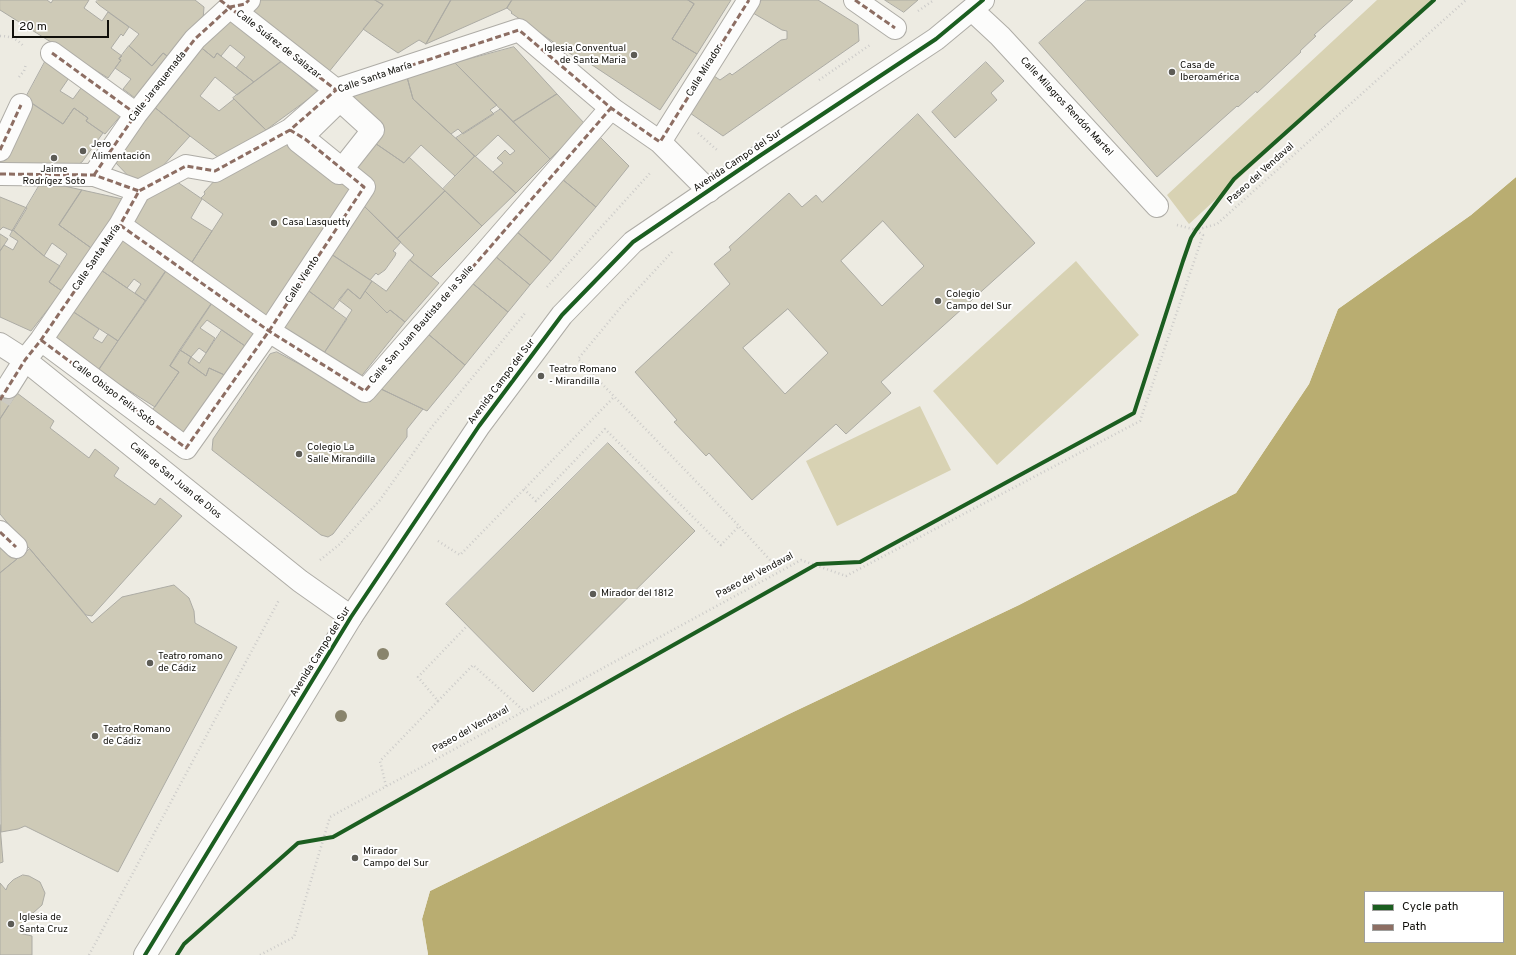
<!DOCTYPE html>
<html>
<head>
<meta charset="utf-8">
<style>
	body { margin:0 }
	#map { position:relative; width:1516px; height:955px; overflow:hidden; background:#edebe2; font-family:Overpass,sans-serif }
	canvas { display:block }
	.legend { position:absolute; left:1364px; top:891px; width:140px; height:52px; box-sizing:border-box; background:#fff; border:1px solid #9f9f9d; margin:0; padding:5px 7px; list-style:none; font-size:12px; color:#100f0a }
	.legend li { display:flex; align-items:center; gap:8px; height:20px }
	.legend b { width:20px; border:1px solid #9f9f9d }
	.scale { position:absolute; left:12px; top:20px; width:97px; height:18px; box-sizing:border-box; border:2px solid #100f0a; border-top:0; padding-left:5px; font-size:12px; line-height:14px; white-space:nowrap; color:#100f0a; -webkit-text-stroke:3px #fff; paint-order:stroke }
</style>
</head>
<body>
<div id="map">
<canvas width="1516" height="955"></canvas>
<ul class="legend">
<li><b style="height:5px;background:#1b5e20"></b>Cycle path</li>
<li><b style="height:5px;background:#8d6e63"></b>Path</li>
</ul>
<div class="scale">20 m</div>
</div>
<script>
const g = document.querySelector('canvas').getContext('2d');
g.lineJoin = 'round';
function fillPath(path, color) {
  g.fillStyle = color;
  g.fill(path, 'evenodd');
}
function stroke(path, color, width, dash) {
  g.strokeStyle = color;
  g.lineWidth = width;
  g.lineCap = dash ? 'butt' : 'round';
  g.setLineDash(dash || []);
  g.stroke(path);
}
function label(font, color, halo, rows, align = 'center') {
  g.font = font + ' Overpass,sans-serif';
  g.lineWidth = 4;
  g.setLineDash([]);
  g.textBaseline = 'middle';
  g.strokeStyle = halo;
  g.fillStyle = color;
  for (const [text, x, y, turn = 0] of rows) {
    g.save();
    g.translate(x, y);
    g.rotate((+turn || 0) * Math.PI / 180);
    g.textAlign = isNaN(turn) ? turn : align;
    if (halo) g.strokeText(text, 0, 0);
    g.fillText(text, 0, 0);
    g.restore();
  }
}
fillPath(new Path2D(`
	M1377,0H1430L1431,1L1189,224L1167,195Z
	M1076,261L1139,335L997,465L933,391Z
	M920,406L951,470L837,526L806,461Z`), '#d8d2b3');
fillPath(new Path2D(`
	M1516,177V955H428L422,919L430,891L789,714L1019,605L1236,493L1309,384L1338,309L1471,215ZM1365,892H1503V942H1365Z`), '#b9ad71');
fillPath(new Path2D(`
	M1516,175V177L1471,215L1338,309L1309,384L1236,493L1019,605L789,714L430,891L422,919L428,954L426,955L420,919L429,890L788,712L1019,604L1235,492L1307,383L1337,307L1470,214Z`), '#edebe2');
const building = new Path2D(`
	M0,0H47L51,3L53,0H89L84,8L102,21L108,12L129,27L123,36L121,34L111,48L122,56L119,59L121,60L108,78L0,10Z
	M98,0H195L204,7L203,20L170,58L163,53L152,66L129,46L139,34L99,5L96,2Z
	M260,0H375L383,5L328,73L249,11Z
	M375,0H451L426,44L419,40L398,53L363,29L383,5Z
	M451,0H512L507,8L426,44Z
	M512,0H688L694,4L672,39L697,54L660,110L580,57L578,59L511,13L512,12L507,8Z
	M688,0H731L697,54L672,39L694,4Z
	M762,0H818L858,25L859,41L723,136L690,113L714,76L720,80L730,73L732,75L781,40L787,39V31L782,30L753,13Z
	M885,0H918L904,12Z
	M1087,0H1353L1314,35L1316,36L1300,51L1301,52L1257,93L1256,91L1238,107L1237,106L1157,177L1039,43Z
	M228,14L282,61L254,82L236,68L245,57L230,45L221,56L217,53L214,58L198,45Z
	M198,45L214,58L217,53L254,82L237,95L215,77L200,96L219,111L234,99L266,130L219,158L190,136L153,106Z
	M129,46L152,66L163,53L170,58L139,101L123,89L131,79L115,68L121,60L119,59Z
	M514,47L557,94L513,122L455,63Z
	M46,60L71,75L60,91L73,99L84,84L123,113L105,134L86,121L88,118L74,108L63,124L25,99Z
	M282,61L318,92L266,130L233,98Z
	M986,62L1004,81L991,93L997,100L955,138L932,112Z
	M455,63L497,105L490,110L494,114L463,134L458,129L451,134L413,99L407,77Z
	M407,77L413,99L475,156L455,176L421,145L404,163L369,139L348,97Z
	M557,94L585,124L550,159L513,122Z
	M26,99L63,124L74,108L88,118L86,121L103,133L82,162L77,165H2L1,162Z
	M153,106L190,136L161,168L136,184L114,161Z
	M501,109L550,159L516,193L493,172L503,163L497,158L505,150L510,155L515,151L498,135L475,157L456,138Z
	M918,114L1035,243L881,382L891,393L846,434L836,424L752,500L709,453L706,456L674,422L677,420L635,372L730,284L714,264L731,250L729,247L789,193L802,207L816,195L822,202ZM883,221L924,266L882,306L841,261ZM788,309L828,353L785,394L743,348Z
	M599,136L629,166L596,207L562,179Z
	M286,137L355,188L266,322L219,283L192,262L223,214L201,198L205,194L204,192L217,178Z
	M369,139L404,163L409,157L445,191L397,239L362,204L375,188L347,167Z
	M475,156L516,193L482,226L443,189Z
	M170,177L202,199L191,218L212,231L192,262L128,221L154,189Z
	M562,179L596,207L551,261L516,231Z
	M42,181L82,190L59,225L94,250L62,291L49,282L67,254L52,243L44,256L13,230Z
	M82,190L127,200L94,250L59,225Z
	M445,191L482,226L431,277L410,260L414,255L397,239Z
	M0,197L27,208L13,231L3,227L0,230Z
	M362,204L401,242L393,251L396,253L395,256L385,270L378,275L376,273L370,280L325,250Z
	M13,230L44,256L60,266L49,282L62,291L31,331L0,317V251L4,245L13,250L18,241L10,236Z
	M516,231L551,261L530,285L495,256Z
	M0,234L8,239L0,251Z
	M121,236L168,268L146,301L135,293L141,284L134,279L127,288L98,268Z
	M325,250L372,281L360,299L348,289L333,309L302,286Z
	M495,256L530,285L508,312L472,283Z
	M410,260L439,283L405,322L390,310L387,313L365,291L372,281L386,291Z
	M98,268L146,301L118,341L69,309Z
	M168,268L214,300L170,366L179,372L155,407L98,371Z
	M472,283L508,312L465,365L428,334Z
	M302,286L347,319L322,356L278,323Z
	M348,289L360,299L365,291L387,313L390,310L405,322L359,379L322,356L352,310L339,300Z
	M214,300L260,332L248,348L207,320L200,328L215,338L206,353L199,348L191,357L180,350Z
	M69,309L99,329L93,338L102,343L108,334L118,341L98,371L47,338Z
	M222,330L248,348L229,377L209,368L206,376L188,363L191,357L199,363Z
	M428,334L465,365L427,411L381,389Z
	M180,350L191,357L188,363L206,376L209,368L229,377L187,436L151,412L179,372L170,366Z
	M277,352L370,402L381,389L423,409L407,429V437L333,534L328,537L321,535L212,450L213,439L270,354Z
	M0,381L17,393L0,419Z
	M17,393L54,421L50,428L89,458L95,449L119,468L114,476L155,505L160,498L182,516L92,616L86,615L0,514V419Z
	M608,443L695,531L533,692L446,604Z
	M0,544L17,559L0,573Z
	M30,549L92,623L122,597L174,585L189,598L194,611L195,623L237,647L118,872L25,826L18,829L1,832L0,573Z
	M0,825L3,862L0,863Z
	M23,875L29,876L40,882L45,893L42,905L33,913L27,914L19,933L32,936V955H0V883L6,890L8,885L13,880Z`);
fillPath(building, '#cecab7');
stroke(building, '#acaba4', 1);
stroke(new Path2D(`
	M0,400L8,387`), '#cccac2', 22, [22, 11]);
const pedestrian = new Path2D(`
	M855,0L895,28
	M52,53L136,114
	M340,100L373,130L339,173L298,141Z
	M0,150L21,105
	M0,174L94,175L139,191
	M94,175L136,114L195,39L230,7L245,4L249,0
	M120,225L269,331L365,391L611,108
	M41,340L186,448L269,331L364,187L305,139L290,130
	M8,387L25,360L41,340L120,225L139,191L186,166L215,171L290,130L336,90
	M0,532L16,547`);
const minor = new Path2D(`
	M230,7L336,90L519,30L611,108L660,142L709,191
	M972,10L1000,36L1157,206
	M660,142L749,0
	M0,344L25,360L300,581L351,617`);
const tertiary = new Path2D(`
	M145,955L351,617L479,426L562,315L633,242L761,155L936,39L983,0`);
stroke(pedestrian, '#aeaca6', 24);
stroke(minor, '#aeaca6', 24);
stroke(tertiary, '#aeaca6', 24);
stroke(new Path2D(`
	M918,11L934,0
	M0,36C10,36 18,39 24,47
	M19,77L24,71L26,64
	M819,80L870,45
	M698,133L717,150L718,149
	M1177,225L1196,230
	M672,252L621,307L578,359L739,526
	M547,287L651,172
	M524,489L536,501L605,429L721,545L739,526L780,571
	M438,541L460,555L614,397
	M320,560L340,544L380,500L431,428L526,312
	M438,701L473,665L524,711
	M386,786L380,761L438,701L418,677L467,626
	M89,955L279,600
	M260,955L294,937L330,817L801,560L846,576L1140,421L1203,235L1196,230L1217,224L1466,0`), '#cccbc9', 2.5, [1, 3]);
stroke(pedestrian, '#fcfcfb', 22);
stroke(minor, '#fcfcfb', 22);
stroke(tertiary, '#fcfcfb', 22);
stroke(new Path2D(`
	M220,0L336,90
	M855,0L895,28
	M52,53L136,114
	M0,150L21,105
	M0,174L94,175L139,191
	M94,175L136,114L195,39L230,7L245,4L249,0
	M120,225L269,331L365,391L611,108
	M41,340L186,448L269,331L364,187L305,139L290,130
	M0,400L25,360L41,340L120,225L139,191L186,166L215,171L290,130L336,90L519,30L611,108L660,142L749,0
	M0,532L16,547`), '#8d6e63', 3, [6, 3]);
stroke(new Path2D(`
	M145,955L351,617L479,426L562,315L633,242L761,155L936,39L983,0
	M177,955L184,944L298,843L333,837L817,564L860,562L1134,413L1183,261L1191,238L1196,230L1234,179L1434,0`), '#1b5e20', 4);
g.fillStyle = '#89846c';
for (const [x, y] of [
	[383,654],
	[341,716]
]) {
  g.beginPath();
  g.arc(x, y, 6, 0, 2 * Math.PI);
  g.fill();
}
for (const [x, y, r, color] of [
	[634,55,4,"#5d5c56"],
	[1172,72,4,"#5d5c56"],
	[83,151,4,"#5d5c56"],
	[54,158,4,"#5d5c56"],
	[274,223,4,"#5d5c56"],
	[938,301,4,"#5d5c56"],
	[541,376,4,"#5d5c56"],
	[299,454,4,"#5d5c56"],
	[593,594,4,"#5d5c56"],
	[150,663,4,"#5d5c56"],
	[95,736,4,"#5d5c56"],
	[355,858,4,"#5d5c56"],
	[11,924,4,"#5d5c56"]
]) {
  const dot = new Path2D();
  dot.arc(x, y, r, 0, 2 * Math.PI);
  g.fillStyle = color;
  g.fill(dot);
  stroke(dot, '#fff', 1.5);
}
label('10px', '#100f0a', '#fff', [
	["Calle Suárez de Salazar",278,45,38],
	["Calle Mirador",705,71,-58],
	["Calle Santa María",375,78,-19],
	["Calle Jaraquemada",158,87,-52],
	["Calle Milagros Rendón Martel",1066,107,47],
	["Avenida Campo del Sur",738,161,-34],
	["Paseo del Vendaval",1261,174,-42],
	["Calle Santa María",97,258,-56],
	["Calle Viento",303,280,-57],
	["Calle San Juan Bautista de la Salle",422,325,-49],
	["Avenida Campo del Sur",502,382,-53],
	["Calle Obispo Felix Soto",113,394,37],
	["Calle de San Juan de Dios",175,481,39],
	["Paseo del Vendaval",755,576,-28],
	["Avenida Campo del Sur",321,652,-58],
	["Paseo del Vendaval",471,730,-29]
]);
label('10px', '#100f0a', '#fff', [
	["Iglesia Conventual",626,49,"right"],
	["de Santa Maria",626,61,"right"],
	["Casa de",1180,66],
	["Iberoamérica",1180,78],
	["Jero",91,145],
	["Alimentación",91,157],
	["Jaime",54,170,"center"],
	["Rodrígez Soto",54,182,"center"],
	["Casa Lasquetty",282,223],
	["Colegio",946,295],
	["Campo del Sur",946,307],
	["Teatro Romano",549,370],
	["- Mirandilla",549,382],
	["Colegio La",307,448],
	["Salle Mirandilla",307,460],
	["Mirador del 1812",601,594],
	["Teatro romano",158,657],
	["de Cádiz",158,669],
	["Teatro Romano",103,730],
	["de Cádiz",103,742],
	["Mirador",363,852],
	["Campo del Sur",363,864],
	["Iglesia de",19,918],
	["Santa Cruz",19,930]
], 'left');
</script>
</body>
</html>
